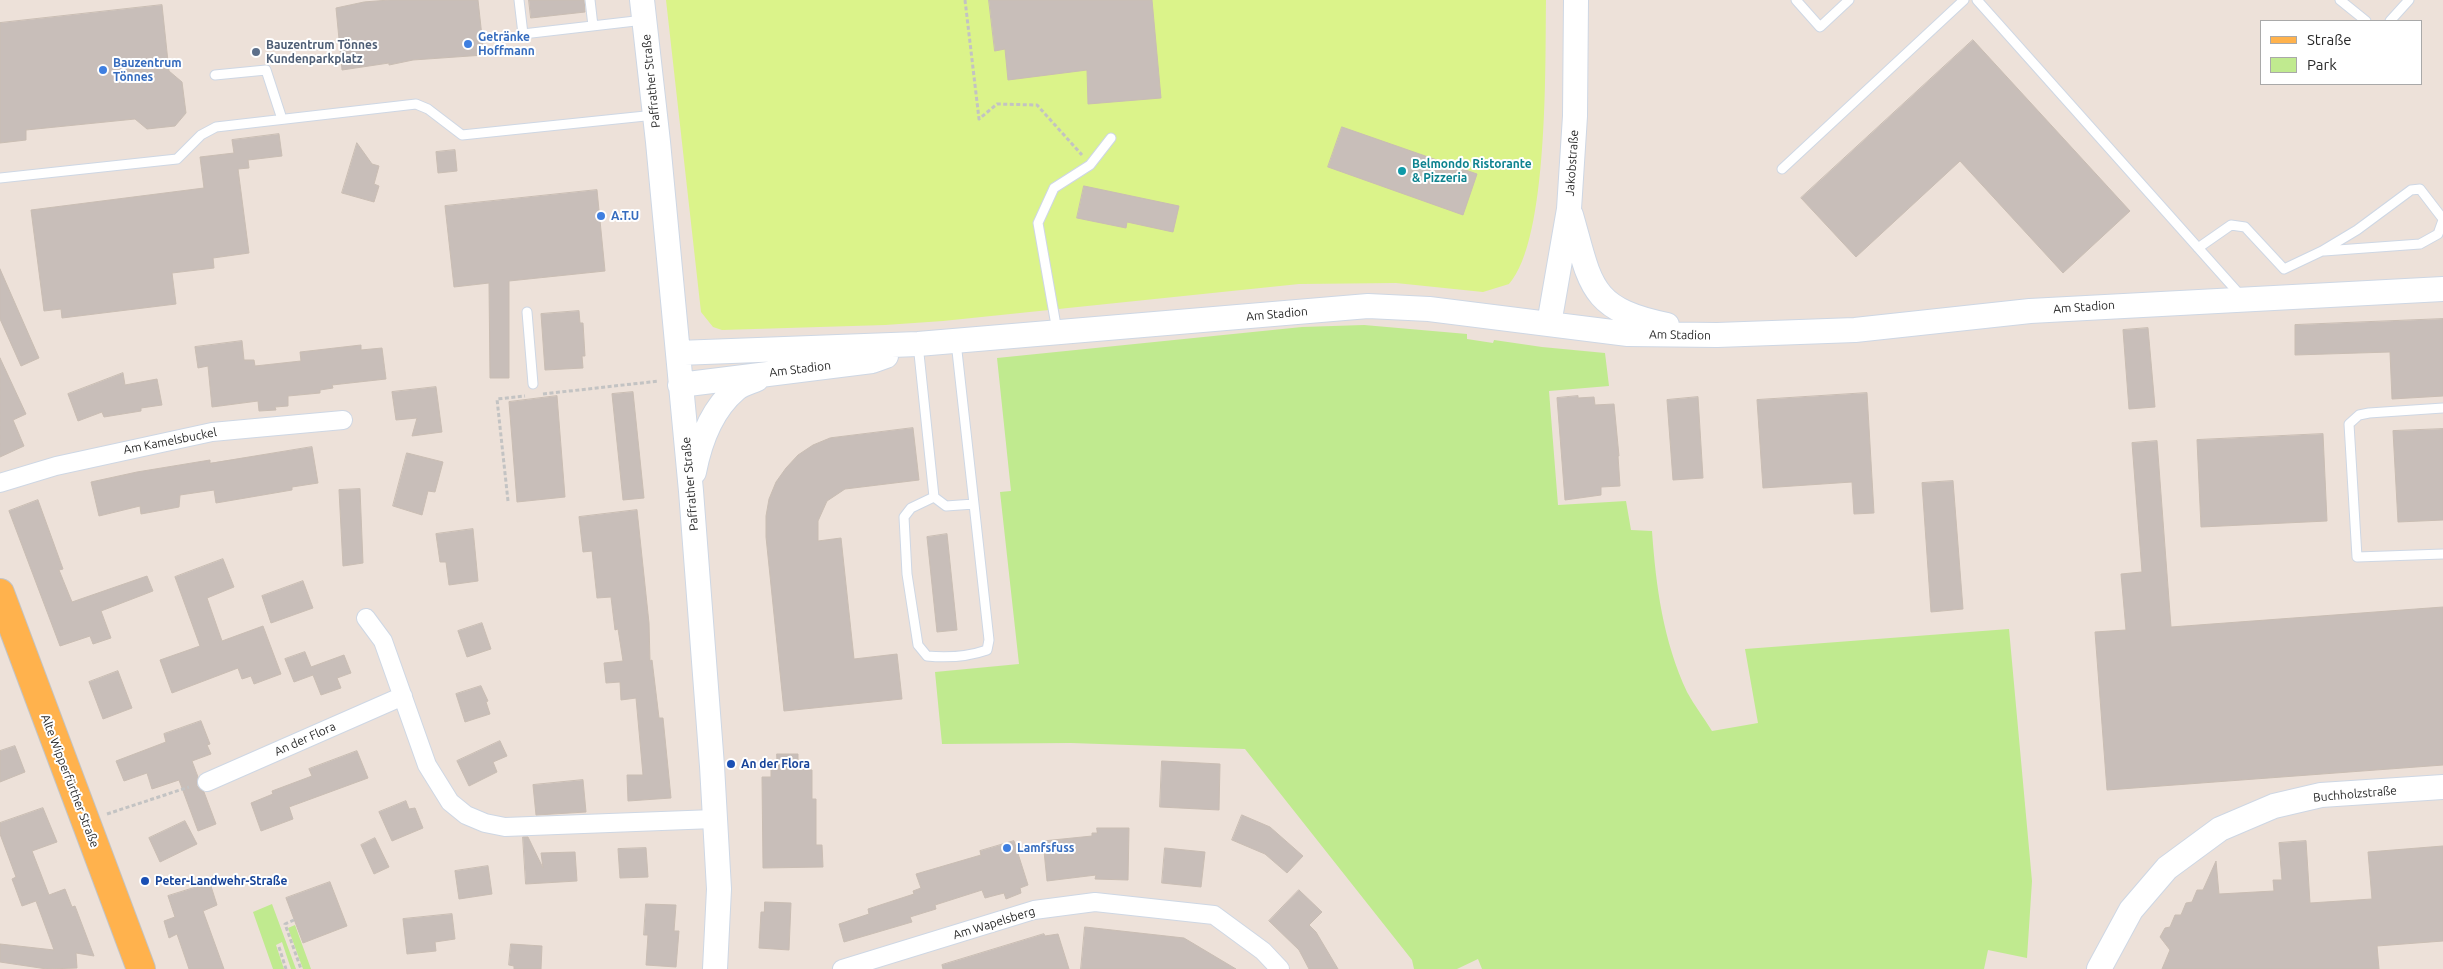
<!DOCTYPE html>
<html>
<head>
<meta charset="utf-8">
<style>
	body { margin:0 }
	#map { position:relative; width:2443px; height:969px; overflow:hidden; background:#ede1d9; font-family:Ubuntu,sans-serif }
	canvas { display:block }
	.legend { position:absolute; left:2260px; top:20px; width:162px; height:65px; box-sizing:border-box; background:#fff; border:1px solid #a9a9a9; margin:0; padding:6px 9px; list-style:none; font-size:15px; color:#292929 }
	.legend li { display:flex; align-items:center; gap:10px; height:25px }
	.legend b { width:25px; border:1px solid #a9a9a9 }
</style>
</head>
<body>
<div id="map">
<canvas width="2443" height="969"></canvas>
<ul class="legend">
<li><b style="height:6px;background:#ffb24d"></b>Straße</li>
<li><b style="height:14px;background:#c0ea8f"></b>Park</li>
</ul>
</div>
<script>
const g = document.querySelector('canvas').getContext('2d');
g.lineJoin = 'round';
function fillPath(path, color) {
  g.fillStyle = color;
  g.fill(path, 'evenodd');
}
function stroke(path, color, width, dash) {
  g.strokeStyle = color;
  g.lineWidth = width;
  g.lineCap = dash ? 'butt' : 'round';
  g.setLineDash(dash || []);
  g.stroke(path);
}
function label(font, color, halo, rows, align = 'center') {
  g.font = font + ' Ubuntu,sans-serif';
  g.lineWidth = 4;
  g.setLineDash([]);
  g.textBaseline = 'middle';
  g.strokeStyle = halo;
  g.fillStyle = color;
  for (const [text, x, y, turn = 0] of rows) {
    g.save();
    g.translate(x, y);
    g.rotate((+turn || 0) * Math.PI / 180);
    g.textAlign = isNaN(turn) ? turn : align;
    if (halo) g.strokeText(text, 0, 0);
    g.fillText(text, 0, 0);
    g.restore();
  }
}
fillPath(new Path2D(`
	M1364,325L1467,334V339L1493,343L1494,340L1542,347L1605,353L1609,386L1549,391L1558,505L1626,501L1631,530L1652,531C1656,587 1663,640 1687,692C1694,705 1704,718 1712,731L1758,723L1745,649L2009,629L2032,881L2027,958L1988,950L1984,969H1482L1478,959L1457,969H1414L1412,960L1245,749L1071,743L942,744L935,672L1019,664L1000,492L1011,491L997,358L1302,327Z
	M272,904L296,969H291L282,942L276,945L284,969H273L253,912Z
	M295,925L311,969H303L288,928Z`), '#c0ea8f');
fillPath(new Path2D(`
	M666,0H1546C1545,62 1549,240 1509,284L1483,292L1396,283L1299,284L943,321L885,325L722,330L713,327L701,312Z`), '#dbf38a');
const building = new Path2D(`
	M390,0H478L484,55L413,60L389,65V63L342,70L336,8L364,2Z
	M529,0H584L585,12L531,18Z
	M989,0H1152L1161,98L1088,104L1087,70L1008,80L1005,49L995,51Z
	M162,5L169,71L182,82L186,113L175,126L147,129L135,119L26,130V140L0,143V23Z
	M1973,40L2130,211L2063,273L1960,161L1856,257L1801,198Z
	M1342,127L1477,174L1463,215L1328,167Z
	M279,134L282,156L248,160L249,168L238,169L249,253L213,258L214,268L172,273L176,304L62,318L61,309L44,311L31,210L204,188L200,157L234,153L232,140Z
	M357,143L372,164L379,166L374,184L379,186L374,202L342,193Z
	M455,150L457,171L438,173L436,152Z
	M1084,186L1179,206L1173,232L1127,222L1126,228L1077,218Z
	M597,190L605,271L509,281V378H490L489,283L454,287L445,206Z
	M0,269L39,358L21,366L0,319Z
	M579,311L580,323H583L585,356H582L583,368L545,370L541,314Z
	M2443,319V396L2392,399L2390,352L2295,355V325Z
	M2148,328L2155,407L2129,409L2123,330Z
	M242,341L244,360H254L255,366L301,361L300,352L361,345V350L382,348L386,379L332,385L333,388L320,390V393L288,396V406L275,407L276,410L259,411L258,401L212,407L208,366L198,368L195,347Z
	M0,358L26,414L13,420L24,446L0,457Z
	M123,373L125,385L157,379L162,405L141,408V411L104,417L102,412L78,421L68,394Z
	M436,387L442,432L412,436L417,418L396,420L392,392Z
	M633,392L644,498L623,500L612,394Z
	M1867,393L1874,513L1854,514L1852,482L1763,488L1757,400Z
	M557,396L565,497L517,502L509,402Z
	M1578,396V398L1594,397L1595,405L1614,404L1619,456H1618L1620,486L1601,487V495L1565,500L1557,398Z
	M1698,397L1703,478L1673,480L1667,400Z
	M913,428L919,480L845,489L827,501L818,521V541L841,538L854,659L897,654L902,699L784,711L766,537V516L769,499L776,482L786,468L798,455L813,445L830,438Z
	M2443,429V520L2398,522L2393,431Z
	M2323,434L2327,521L2201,527L2197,440Z
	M2157,441L2171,627L2443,607V765L2107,790L2095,632L2126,630L2121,574L2142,572L2132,443Z
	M312,447L318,483L292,487V490L216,503L214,490L180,495L179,507L141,514L140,506L99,516L91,482L137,472L210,460V463Z
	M407,453L443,462L435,492L428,491L422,515L393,506Z
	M1953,481L1963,609L1931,612L1922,483Z
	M360,489L363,563L343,566L339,490Z
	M38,500L63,569L59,570L72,602L147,576L153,591L101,611L111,638L93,644L90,636L60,646L9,511Z
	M637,510L649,623L650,661L652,660L659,718H663L671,798L628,801L627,775H643L636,698L621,700L620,682L606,683L604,663L623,661L618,629L615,630L611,597L597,598L592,551L583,552L579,517Z
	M473,529L478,581L449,585L446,562H440L436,534Z
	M947,534L957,630L937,632L927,537Z
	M223,559L234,587L207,598L222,641L263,626L281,674L254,684L251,676L242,679L238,668L172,693L160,660L200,646L175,577Z
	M303,581L313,608L271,623L262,596Z
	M482,623L491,649L467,657L458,631Z
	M305,652L311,667L344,655L351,673L337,678L341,688L321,695L313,675L294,682L285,659Z
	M118,671L132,708L103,719L89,682Z
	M481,686L488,701L486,702L490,714L465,722L456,694Z
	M201,721L210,744L207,745L211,754L192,761L198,777L197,786L204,792L216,824L198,831L179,780L152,789L147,773L124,781L116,761L166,742L164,734Z
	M500,741L507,756L493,762L497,772L469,786L457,761Z
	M15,746L25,772L0,782V751Z
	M357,751L368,778L289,807L293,819L261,831L251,803L273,794L272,791L312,776L309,769Z
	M777,754H798V769L812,770V799H816V845H822L823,867L763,868L762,777H771V769L777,770Z
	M1162,761L1220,764L1219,810L1160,807Z
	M583,780L586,812L536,815L533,785Z
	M406,801L409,809L415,808L423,828L392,841L379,812Z
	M43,808L57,842L32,851L49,895L65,889L72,907L75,906L94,956L76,953L77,968L47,969L0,962V944L54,950L36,901L22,906L12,879L16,877L0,834V823Z
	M1242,815L1270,827L1303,856L1287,873L1265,854L1232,840Z
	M185,821L197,844L160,862L149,838Z
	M1097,828H1129L1128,880L1095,879L1096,875L1047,881L1043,841L1092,836V833H1097Z
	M523,837H528L543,868L541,853L575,852L577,881L526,884Z
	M375,838L389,867L374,874L361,845Z
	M1014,841L1028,885L1020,888L1021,893L1006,899L1004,893L985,898L982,890L935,905L936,909L910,917L912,922L844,942L839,924L869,914L868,909L914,894L913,891L921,888L916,874L981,855L980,851Z
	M2306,841L2310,903L2372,899L2368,852L2443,846V941L2377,946L2379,969H2162L2170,950L2160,937L2165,928L2170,927L2175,915H2181L2186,903L2192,902L2197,890H2203L2216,861L2219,894L2274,891L2273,880H2282L2279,843Z
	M646,848L648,877L620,878L618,849Z
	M1165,848L1205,852L1201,887L1162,883Z
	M488,866L492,894L459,899L455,871Z
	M330,882L347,926L303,943L286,898Z
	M210,883L217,905L203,911L224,969H189L177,934L169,938L164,921L175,917L168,896Z
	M1299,890L1322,912L1309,925L1316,932L1338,969H1309L1299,950L1269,921Z
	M765,902L791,903L789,950L759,948L761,912H764Z
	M646,904L676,905L674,931H679L676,967L646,965L648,935H644Z
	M452,914L455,939L435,942L436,951L407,954L403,919Z
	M1085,927L1184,938L1236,969H1081Z
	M1044,934L1045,936L1058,934L1069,969H943L942,965Z
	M511,944L542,946L541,969H514V966L509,965Z`);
fillPath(building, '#c8beb9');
stroke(building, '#c9bdb3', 1);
const lane = new Path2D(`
	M519,0L523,34L644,20
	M590,0L593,26
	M1796,0L1820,27L1849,0
	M1977,0L2242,297
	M2340,0L2366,21
	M2390,21L2409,0
	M215,75L266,70L282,119
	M1782,169L1964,0
	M0,178L177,159L201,135L216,127L416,104L428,109L462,135L655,115
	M2198,248L2231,225L2245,227L2284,269L2322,251L2357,230L2411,190L2420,189L2443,219
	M2324,251L2420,244L2438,234L2443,220
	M527,312L533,384
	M1057,331L1038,223L1054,188L1090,165L1111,138
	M956,342L974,504
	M918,344L934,497L946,506L974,504L989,640L987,650C967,657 948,658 927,656L918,645L907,574L904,517L911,508L934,497
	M2443,408L2369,413L2359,415L2349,424L2357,557L2443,554`);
const street = new Path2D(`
	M0,483L56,466L212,432L343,420
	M366,618L383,641L427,765L450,802L466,815L485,823L505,827L714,819
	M207,782L403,696
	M842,969L1034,910L1095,902L1214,915L1263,951L1280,969`);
const secondary = new Path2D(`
	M642,0L658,142L691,491L712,766L719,889L715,969
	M1571,215C1591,284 1588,309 1667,325
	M1549,324L1569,209L1575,116L1576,0
	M678,353L918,344L1368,306L1429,309L1628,334L1717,335L1855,330L2030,311L2443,289
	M680,385L872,361L886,356
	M694,472C700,441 711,410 736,389C742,384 751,382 757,379
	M2099,969L2131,910L2167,868L2220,829L2274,806L2321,795L2443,787`);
const primary = new Path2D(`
	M0,593L141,969`);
stroke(lane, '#ced7e4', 11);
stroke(street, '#ced7e4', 20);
stroke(secondary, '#ced7e4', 26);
stroke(primary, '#c3c3c3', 30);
stroke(new Path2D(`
	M965,0L979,119L997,104L1037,105L1082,155
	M543,394L659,381
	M508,501L497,399L525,396
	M107,814L189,787
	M294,920L285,924L301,969
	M279,947L286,969`), '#c3c3c3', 3, [4, 2.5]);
stroke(lane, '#fff', 9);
stroke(street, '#fff', 18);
stroke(secondary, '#fff', 24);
stroke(primary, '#ffb24d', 28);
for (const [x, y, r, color] of [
	[468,44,5,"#3f7fe0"],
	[256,52,5,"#5c6f8a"],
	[103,70,5,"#3f7fe0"],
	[1402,171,5,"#0f9aa8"],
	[601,216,5,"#3f7fe0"],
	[731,764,5,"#1a4fb4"],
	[1007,848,5,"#3f7fe0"],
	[145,881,5,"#1a4fb4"]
]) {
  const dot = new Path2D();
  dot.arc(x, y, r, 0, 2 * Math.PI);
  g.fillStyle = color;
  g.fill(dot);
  stroke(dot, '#fff', 2);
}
label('bold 12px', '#366cbe', '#fff', [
	["Getränke",478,37],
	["Hoffmann",478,51],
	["Bauzentrum",113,63],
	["Tönnes",113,77],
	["A.T.U",611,216],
	["Lamfsfuss",1017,848]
], 'left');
label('bold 12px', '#4e5e75', '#fff', [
	["Bauzentrum Tönnes",266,45],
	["Kundenparkplatz",266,59]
], 'left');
label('12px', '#292929', '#fff', [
	["Paffrather Straße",651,81,-96],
	["Jakobstraße",1572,163,-86],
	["Am Stadion",2084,307,-4],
	["Am Stadion",1277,314,-5],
	["Am Stadion",1680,335,1],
	["Am Stadion",800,369,-7],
	["Am Kamelsbuckel",170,441,-11],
	["Paffrather Straße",690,484,-95],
	["An der Flora",305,739,-24],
	["Alte Wipperfürther Straße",70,781,69],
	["Buchholzstraße",2355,794,-5],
	["Am Wapelsberg",994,923,-17]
]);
label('bold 12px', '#0d838f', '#fff', [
	["Belmondo Ristorante",1412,164],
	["& Pizzeria",1412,178]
], 'left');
label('bold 12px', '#164399', '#fff', [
	["An der Flora",741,764],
	["Peter-Landwehr-Straße",155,881]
], 'left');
</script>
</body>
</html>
